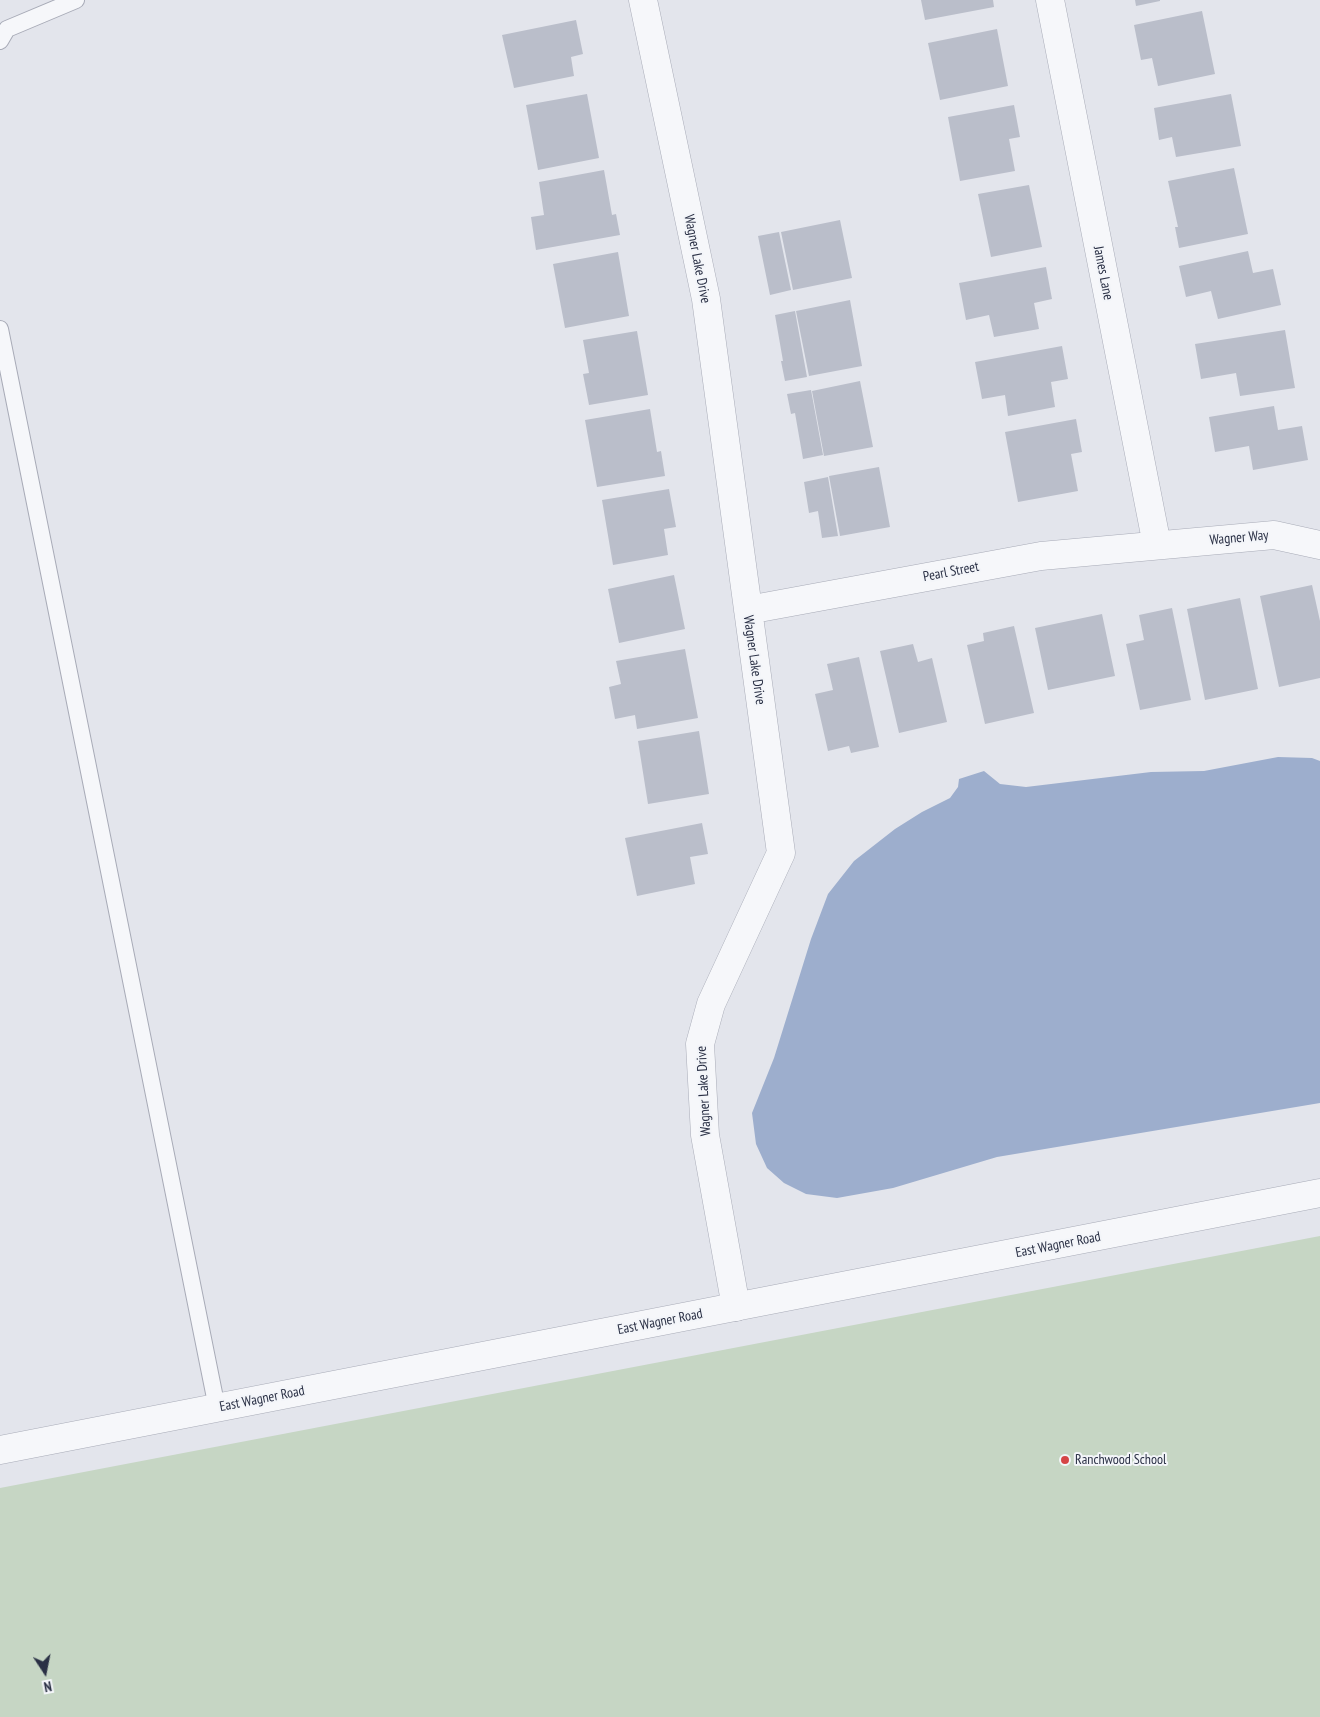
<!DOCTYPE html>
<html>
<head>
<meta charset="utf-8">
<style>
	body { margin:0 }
	#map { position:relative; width:1320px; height:1717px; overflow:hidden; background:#e3e5ec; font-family:"PT Sans Narrow",sans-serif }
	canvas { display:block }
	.north { position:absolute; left:20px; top:1647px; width:50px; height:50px; -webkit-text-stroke:4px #f3f5f9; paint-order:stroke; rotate:169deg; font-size:14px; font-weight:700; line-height:20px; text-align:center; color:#2a3045 }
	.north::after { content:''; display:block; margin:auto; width:18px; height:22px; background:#2a3045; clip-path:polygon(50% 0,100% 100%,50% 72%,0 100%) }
</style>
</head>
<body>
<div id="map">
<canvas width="1320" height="1717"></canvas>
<div class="north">N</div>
</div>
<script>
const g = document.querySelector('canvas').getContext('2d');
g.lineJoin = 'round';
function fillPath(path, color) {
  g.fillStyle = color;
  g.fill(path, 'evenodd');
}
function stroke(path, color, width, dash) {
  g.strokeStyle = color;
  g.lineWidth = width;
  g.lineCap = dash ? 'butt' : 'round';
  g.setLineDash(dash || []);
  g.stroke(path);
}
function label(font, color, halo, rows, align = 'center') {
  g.font = font + ' "PT Sans Narrow",sans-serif';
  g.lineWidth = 4;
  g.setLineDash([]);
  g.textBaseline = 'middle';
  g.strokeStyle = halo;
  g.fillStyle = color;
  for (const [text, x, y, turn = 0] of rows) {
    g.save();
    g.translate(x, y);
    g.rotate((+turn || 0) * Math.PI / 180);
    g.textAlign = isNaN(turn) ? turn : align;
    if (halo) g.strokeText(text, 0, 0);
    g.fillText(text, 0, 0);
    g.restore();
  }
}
fillPath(new Path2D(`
	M1320,1236V1717H0V1488Z`), '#c6d6c4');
fillPath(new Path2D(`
	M1278,757L1312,758L1320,761V1103L997,1157L893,1188L837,1198L806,1194L784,1183L767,1168L756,1144L752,1113L774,1058L811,939L828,894L854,861L895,829L922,812L950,798L958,787L959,779L984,771L1000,784L1026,787L1151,772L1204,771Z`), '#9daecd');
fillPath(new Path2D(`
	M921,0H993L994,7L925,20Z
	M1135,0H1160V1L1136,6Z
	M1202,11L1215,74L1158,86L1152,58L1141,60L1134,25Z
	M576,20L583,54L571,57L574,76L514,88L502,35Z
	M997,29L1008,86L940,100L928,43Z
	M587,94L599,158L538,170L526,105Z
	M1231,94L1241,146L1176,157L1172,137L1159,140L1154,108Z
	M1014,105L1020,137L1009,139L1015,171L960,181L948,117Z
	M1234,168L1248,234L1179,248L1175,227H1178L1168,181Z
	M604,170L612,215L616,214L620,235L536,250L531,217L544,215L539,182Z
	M1029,185L1042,247L991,257L978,194Z
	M840,220L852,278L793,290L781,232Z
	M779,232L791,290L770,295L758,236Z
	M1248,251L1253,273L1273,269L1281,305L1218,319L1211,291L1186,297L1179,266Z
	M618,252L629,316L565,328L553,264Z
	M1046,267L1052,299L1034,303L1039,329L994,337L989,315L966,320L959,283Z
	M850,300L862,366L809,376L796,311Z
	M795,311L807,377L785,381L781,361H783L775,315Z
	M1285,330L1295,388L1240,396L1236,373L1201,379L1195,344Z
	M637,331L648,395L589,405L583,374L589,373L583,340Z
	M1062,346L1068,379L1051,382L1055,407L1008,416L1005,395L982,399L975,362Z
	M860,381L873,447L824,456L812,391Z
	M811,390L823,455L803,459L795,413L791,414L787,394Z
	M1274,406L1278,430L1302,426L1308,460L1253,470L1249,446L1215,452L1209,417Z
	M650,409L657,452L661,451L665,476L597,487L585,420Z
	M1076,419L1082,452L1071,454L1078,491L1018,502L1005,432Z
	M879,467L890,527L840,536L829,476Z
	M828,477L838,536L822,538L818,511L809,513L804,482Z
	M669,489L676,527L664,529L668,555L613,565L602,500Z
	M674,575L685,629L619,643L608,589Z
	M1312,585L1320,621V678L1279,687L1260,596Z
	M1240,598L1258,689L1205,700L1187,609Z
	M1172,608L1191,700L1140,710L1126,644L1144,640L1139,615Z
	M1102,614L1115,676L1048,690L1035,628Z
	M1014,626L1034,713L985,724L967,645L984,641L983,633Z
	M913,644L918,662L932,658L947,722L899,733L880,651Z
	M685,649L698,718L637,729L635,715L615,719L609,687L621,684L616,661Z
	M859,657L879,747L851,753L849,746L828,751L815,694L833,690L827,664Z
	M699,731L709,794L648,804L638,741Z
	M702,823L708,854L690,857L695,884L637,896L625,838Z`), '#babeca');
const service = new Path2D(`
	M0,41L7,29L76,0
	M0,329L217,1408`);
const minor = new Path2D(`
	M643,0L706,299L781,853L711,1004L700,1044L705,1135L736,1307
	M1050,0L1157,545
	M748,610L1041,556L1274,535L1320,545`);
const tertiary = new Path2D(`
	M0,1450L1320,1193`);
stroke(service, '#a8abb7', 18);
stroke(minor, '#a8abb7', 29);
stroke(tertiary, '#a8abb7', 29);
stroke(service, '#f6f7fa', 16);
stroke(minor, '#f6f7fa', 28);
stroke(tertiary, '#f6f7fa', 28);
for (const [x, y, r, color] of [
	[1065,1460,5,"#d54446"]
]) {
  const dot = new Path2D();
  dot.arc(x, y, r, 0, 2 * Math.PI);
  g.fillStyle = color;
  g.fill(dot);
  stroke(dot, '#f3f5f9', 2);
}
label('14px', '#2a3045', '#f3f5f9', [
	["Wagner Lake Drive",697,259,79],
	["James Lane",1103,273,79],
	["Wagner Way",1239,538,-5],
	["Pearl Street",951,572,-11],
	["Wagner Lake Drive",754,660,82],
	["Wagner Lake Drive",704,1091,-93],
	["East Wagner Road",1058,1245,-11],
	["East Wagner Road",660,1322,-11],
	["East Wagner Road",262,1399,-11]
]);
label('14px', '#2a3045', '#f3f5f9', [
	["Ranchwood School",1075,1460]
], 'left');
</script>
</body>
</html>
